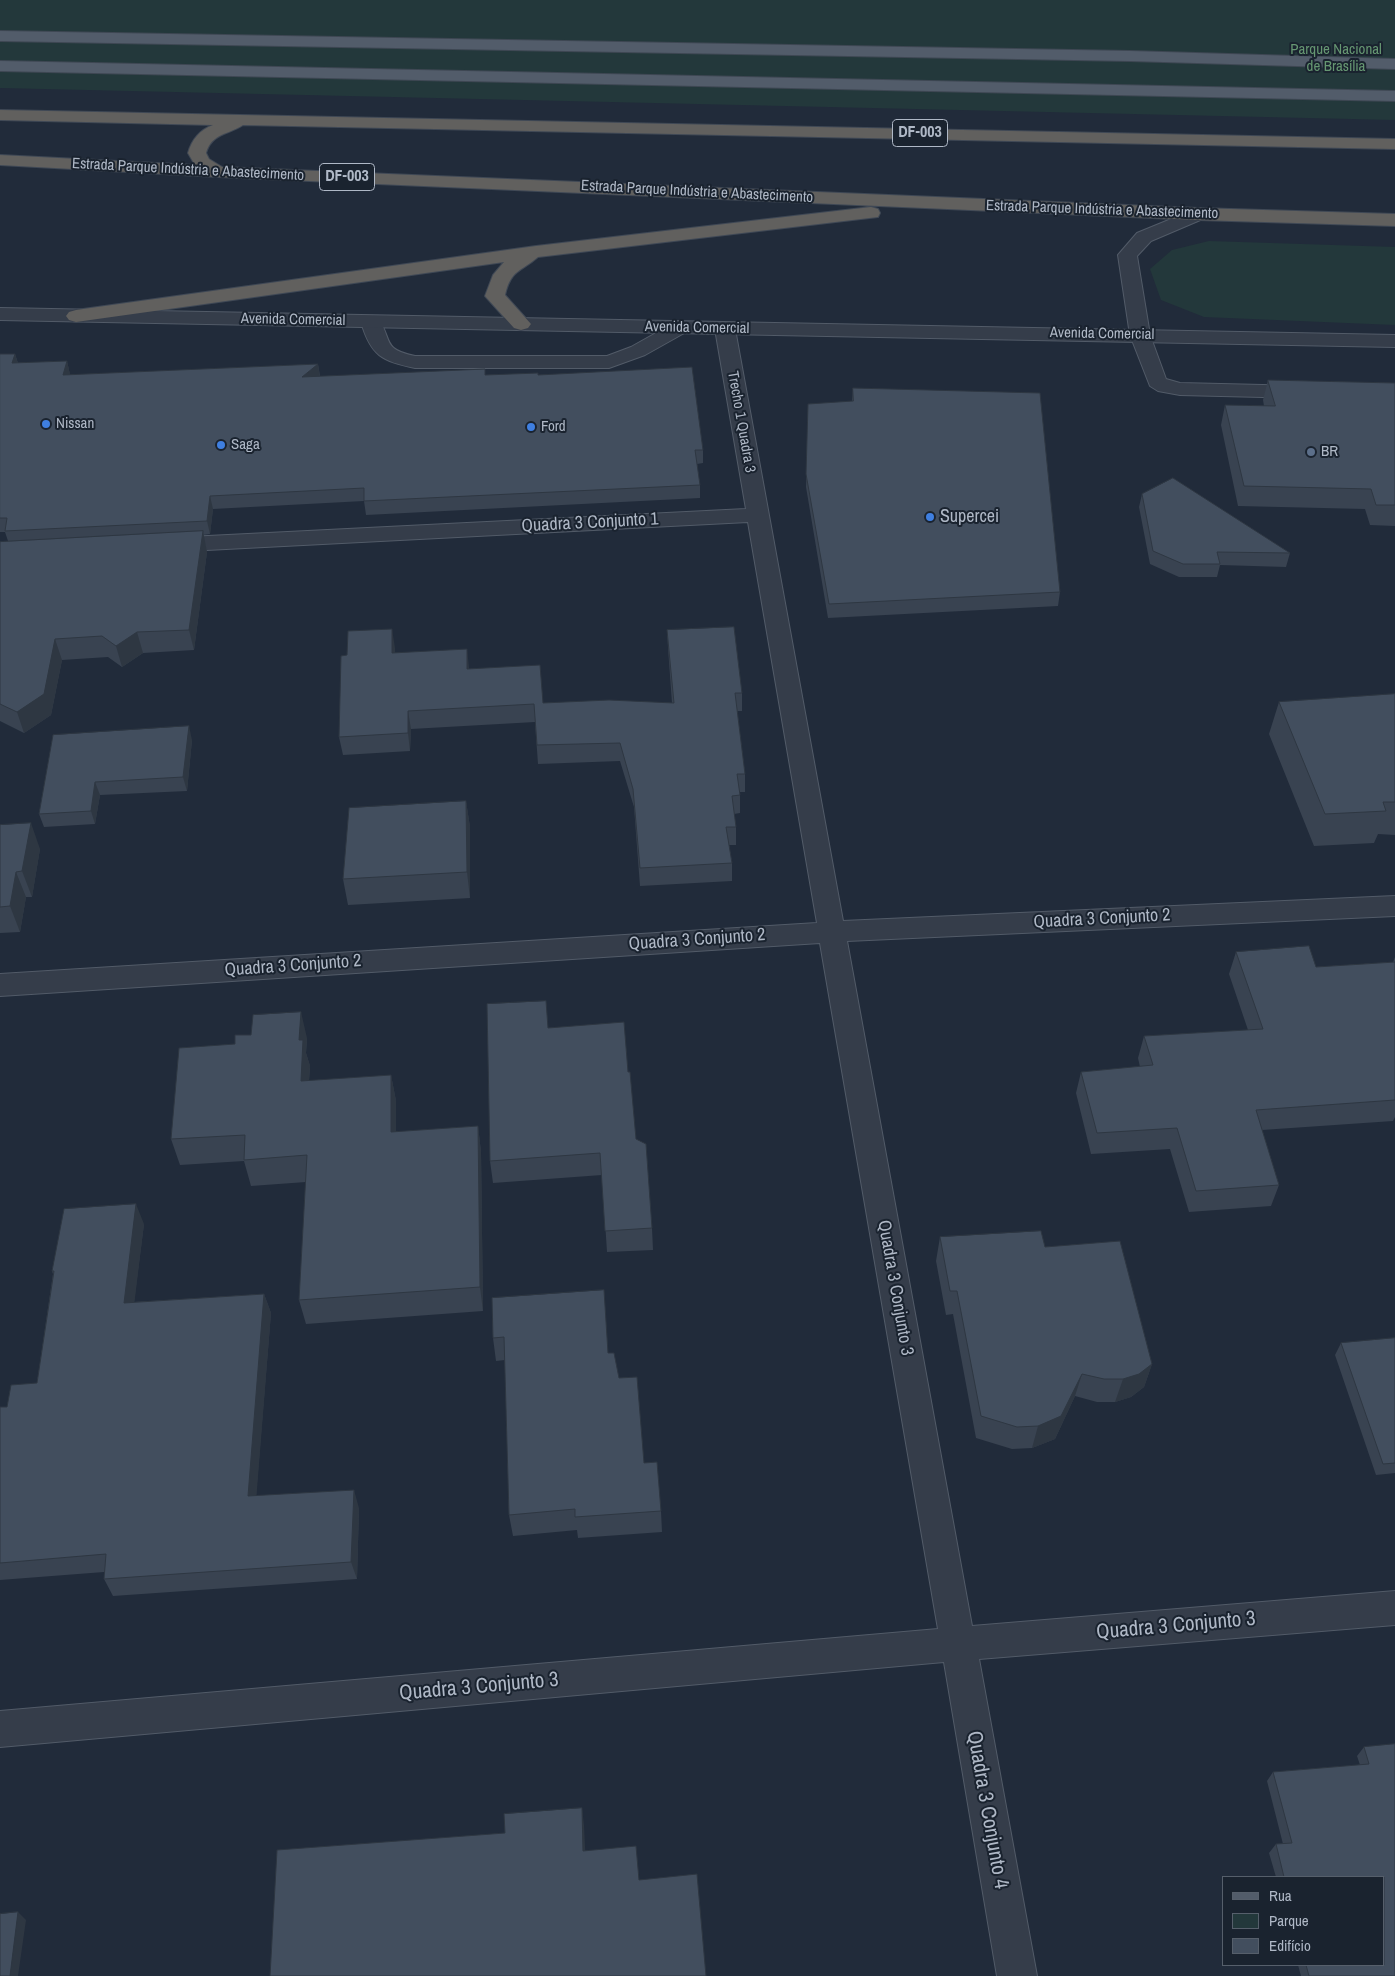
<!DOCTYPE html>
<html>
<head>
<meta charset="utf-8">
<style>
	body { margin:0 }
	#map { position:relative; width:1395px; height:1976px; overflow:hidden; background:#212b3a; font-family:"Archivo Narrow",sans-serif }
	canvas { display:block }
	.legend { position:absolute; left:1222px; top:1876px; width:162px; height:90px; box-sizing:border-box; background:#1a232f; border:1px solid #565f6b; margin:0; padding:6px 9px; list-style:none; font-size:15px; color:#afb8c6 }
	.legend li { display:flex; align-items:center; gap:10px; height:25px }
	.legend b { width:25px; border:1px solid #565f6b }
</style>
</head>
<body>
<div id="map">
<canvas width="1395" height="1976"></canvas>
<ul class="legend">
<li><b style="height:6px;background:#525c6a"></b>Rua</li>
<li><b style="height:14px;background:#23383b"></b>Parque</li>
<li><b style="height:14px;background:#424e5e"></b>Edifício</li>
</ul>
</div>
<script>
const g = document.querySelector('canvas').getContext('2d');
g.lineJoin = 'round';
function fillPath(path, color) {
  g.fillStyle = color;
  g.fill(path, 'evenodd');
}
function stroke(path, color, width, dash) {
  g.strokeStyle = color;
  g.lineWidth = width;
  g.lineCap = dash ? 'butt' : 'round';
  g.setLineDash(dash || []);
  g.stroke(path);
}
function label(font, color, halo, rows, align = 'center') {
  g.font = font + ' "Archivo Narrow",sans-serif';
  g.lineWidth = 4;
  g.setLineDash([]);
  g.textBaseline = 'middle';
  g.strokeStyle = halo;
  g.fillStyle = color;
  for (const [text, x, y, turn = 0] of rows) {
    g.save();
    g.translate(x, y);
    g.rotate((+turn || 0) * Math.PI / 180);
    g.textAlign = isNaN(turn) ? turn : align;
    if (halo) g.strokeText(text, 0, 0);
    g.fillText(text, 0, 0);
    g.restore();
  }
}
fillPath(new Path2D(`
	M0,0H1395V120L0,88Z
	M1209,241L1395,247V325L1204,317L1161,300L1150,269L1172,250Z`), '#23383b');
const service = new Path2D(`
	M1198,208L1205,210L1207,214L1205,218L1151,241L1137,256L1150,335L1166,379L1180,383L1304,386L1311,388L1314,392L1311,396L1304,398L1180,395L1158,391L1150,386L1130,335L1118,255L1137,233Z
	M371,316L378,318C393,340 381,349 415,356H607L631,347L672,324L679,322L686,324L689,328L686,332L645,355L609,368H415C382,361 371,356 361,322L364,318Z`);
const minor = new Path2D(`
	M725,323L732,325L735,329L843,921L1395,896V916L847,941L972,1626L1395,1591V1625L979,1659L1037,1976H997L944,1662L0,1747V1711L938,1629L820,943L0,996V974L817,923L748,522L168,552L160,550L157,545L160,540L168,538L746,509L715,329L718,325Z`);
const tertiary = new Path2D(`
	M0,308L1395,335V347L0,320Z`);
const primary = new Path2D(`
	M0,31L1130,51L1395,59V69L1130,61L0,41Z
	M0,61L1395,91V101L0,71Z`);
const trunk = new Path2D(`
	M0,110L1395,139V149L243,125C228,135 212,133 206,153L209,159L222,167L1198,208L1395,214V226L1198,220L218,177L0,165V155L195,165L188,153C192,139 200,130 213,125L0,120Z
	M871,207L878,209L880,213L878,217L538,257C521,272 511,269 505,295L531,324L528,328L521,330L514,328L485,296L493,275L504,262L76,322L69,320L66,316L69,312L76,310L536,246Z`);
stroke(service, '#525b68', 2);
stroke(minor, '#525b68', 2);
stroke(tertiary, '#525b68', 2);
stroke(primary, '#3e4753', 2);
stroke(trunk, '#3f4855', 2);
fillPath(service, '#353d4a');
fillPath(minor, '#353d4a');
fillPath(tertiary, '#353d4a');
fillPath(primary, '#525c6a');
fillPath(trunk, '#61605e');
fillPath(new Path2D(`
	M0,354H15L18,363L67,361L70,375L318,364L320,376L538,375L703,450V463L697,464L700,485V498L366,515L364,501L213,509L210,534L203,535L207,552L194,650L143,653L122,667L108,657L62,660L51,715L24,733L0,721V542L8,541L5,532H0Z
	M1268,380L1395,383V526L1370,525L1365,509L1238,506L1221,425L1225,405L1264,406L1263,400Z
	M853,388L1060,592L1058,606L828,618L806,487L808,418L852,401Z
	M1142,494L1290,553L1286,567L1220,565L1217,577H1179L1150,564L1139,507Z
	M667,630L742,693V711H737L745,774V792H740V813L734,814L736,827V845H729L732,863V881L640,886L634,807L620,761L538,764L535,722L411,729L410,751L343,755L339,737L395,648V653L469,669L543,703H672L668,648Z
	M1395,694V835L1378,834L1374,843L1314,846L1269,734L1279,702Z
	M53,735L192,740L187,791L100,795L95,824L44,827L39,814Z
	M466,801L470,827V898L348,905L343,879Z
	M0,825L40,849L32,897H26L20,932L0,933Z
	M1236,952L1316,967L1393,962L1395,957V1117L1393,1121L1262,1130L1279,1185L1271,1206L1189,1212L1170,1149L1091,1154L1076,1093L1081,1072L1140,1067L1138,1058L1144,1036L1248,1030L1229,974Z
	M549,1028L628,1072L636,1139L652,1228L653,1250L607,1252L602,1175L493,1183L490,1161Z
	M307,1038L306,1053L310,1066L309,1081L391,1075L396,1101V1132L478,1126L481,1152L483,1311L306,1324L299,1300L306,1182L251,1186L244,1161L180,1165L171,1139L235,1044Z
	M144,1224L134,1302L264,1294L271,1313L256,1496L359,1508L357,1579L113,1596L104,1579V1572L0,1580V1407H7L37,1383L53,1274L52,1271Z
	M940,1237L1045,1247L1152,1364L1144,1387L1131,1397L1115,1402H1097L1075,1396L1055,1439L1032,1448L1012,1449L976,1438L953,1314L946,1315L936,1261Z
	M492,1298L608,1353L619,1378L644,1463L661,1511L662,1532L578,1538L577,1530L513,1536L509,1515L505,1360L496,1361L493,1338Z
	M1395,1338V1473L1376,1475L1335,1355L1341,1343Z
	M1395,1744V1976H1301L1298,1965H1384V1877H1276L1269,1853L1276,1844H1283L1267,1781L1273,1772L1360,1765L1357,1756L1364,1747Z`), '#394351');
fillPath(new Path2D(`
	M15,354L19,367L12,363Z
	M67,361L70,374L67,389L63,375Z
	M318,364L320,378L302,377Z
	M210,496L213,509L210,534L207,521Z
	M203,531L207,552L194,650L189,630Z
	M392,629L395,648V671L392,653Z
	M137,632L143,653L122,667L116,646Z
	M55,639L62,660L51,715L24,733L17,712Z
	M467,649L469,667L470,688L467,669Z
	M408,711L411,729L410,751L408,733Z
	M189,726L192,740L187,791L183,777Z
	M95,782L100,795L95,824L91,811Z
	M466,801L470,827V898L467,872Z
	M31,823L40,849L32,897L22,871Z
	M16,872L26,897L20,932L10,906Z
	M301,1012L307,1038L306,1053L310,1066L307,1107L301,1081L299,1040Z
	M391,1075L396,1101V1158L391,1132Z
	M478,1126L481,1152L483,1311L480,1287Z
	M136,1204L144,1224L132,1322L124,1303Z
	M264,1294L271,1313L255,1514L248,1496Z
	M1152,1364L1144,1387L1131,1397L1115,1402L1123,1379Z
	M1082,1374L1075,1396L1055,1439L1032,1448L1038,1426Z
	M354,1490L359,1508L357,1579L351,1562Z
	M582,1808L584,1825L586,1867L583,1851Z
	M18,1912L26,1920L18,1976H10Z`), '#2e3742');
const building = new Path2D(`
	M0,354H15L12,363L67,361L63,375L318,364L302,377L485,369V375L538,373V375L692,367L703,450H695L700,485L364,501V488L210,496L207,521L5,531L7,518H0Z
	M1268,380L1395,383V505H1376L1371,489L1244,486L1225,405L1275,406Z
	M853,388L1040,393L1060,592L829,604L806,474L808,404L853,401Z
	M1173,478L1290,553L1217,552L1220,564H1183L1153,551L1142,494Z
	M203,531L189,630L137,632L116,646L102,636L55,639L44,694L17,712L0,704V542Z
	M734,627L742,693H735L745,774H737L740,795L732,796L736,827H726L732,863L640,868L633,789L620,743L537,745L534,704L408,711V733L339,737L341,656L347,655L348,631L392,629V653L467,649V669L540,665L543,703L609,700L674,703L667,630Z
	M1395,694V802H1383L1386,811L1325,814L1279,702Z
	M189,726L183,777L95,782L91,811L39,814L53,735Z
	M466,801L467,872L343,879L349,808Z
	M31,823L22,871L16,872L10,906L0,907V825Z
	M1309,946L1316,967L1395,962V1100L1256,1110L1279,1185L1196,1191L1177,1128L1097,1133L1081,1072L1153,1065L1144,1036L1263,1029L1236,952Z
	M546,1001L548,1028L624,1022L628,1072H630L636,1139L646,1144L652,1228L605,1231L600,1153L490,1161L487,1004Z
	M301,1012L299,1040H303L301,1081L391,1075V1132L478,1126L480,1287L299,1300L307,1155L244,1160L245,1135L171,1139L179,1048L235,1044V1035H251L253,1015Z
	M136,1204L124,1303L264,1294L248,1496L354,1490L351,1562L104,1579L106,1554L0,1563V1407H7L11,1385L37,1383L54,1271H52L64,1209Z
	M1041,1231L1045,1247L1120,1241L1152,1364L1139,1374L1123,1379H1104L1082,1374L1061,1416L1038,1426L1017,1427L981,1416L957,1291H950L940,1237Z
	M604,1290L608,1353H614L619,1378L637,1377L644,1463L657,1462L661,1511L575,1517V1509L509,1515L504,1337L493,1338L492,1298Z
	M1395,1338V1463L1383,1464L1341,1343Z
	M1395,1744V1976H1309L1306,1965H1384V1877H1284L1276,1844L1292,1843L1273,1772L1369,1764L1364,1747Z
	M582,1808L583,1851L636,1846L639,1880L697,1874L706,1976H270L277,1850L505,1833L504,1814Z
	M18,1912L10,1976H0V1914Z`);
fillPath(building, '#424e5e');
stroke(building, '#2e3742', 1);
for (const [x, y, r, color] of [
	[46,424,5,"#3f7fe0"],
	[531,427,5,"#3f7fe0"],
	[221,445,5,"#3f7fe0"],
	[1311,452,5,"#5c6f8a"],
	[930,517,5,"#3f7fe0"]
]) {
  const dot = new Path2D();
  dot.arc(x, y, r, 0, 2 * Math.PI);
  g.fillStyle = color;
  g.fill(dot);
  stroke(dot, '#1a232f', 2);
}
label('15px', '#669772', '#1a232f', [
	["Parque Nacional",1336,50],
	["de Brasília",1336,67]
]);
label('15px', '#afb8c6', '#1a232f', [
	["Estrada Parque Indústria e Abastecimento",188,170,3],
	["Estrada Parque Indústria e Abastecimento",697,192,3],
	["Estrada Parque Indústria e Abastecimento",1102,210,2],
	["Avenida Comercial",293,320,1],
	["Avenida Comercial",697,328,1],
	["Avenida Comercial",1102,334,1],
	["Trecho 1 Quadra 3",741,422,80]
]);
label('15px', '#afb8c6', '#1a232f', [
	["Nissan",56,424],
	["Ford",541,427],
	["Saga",231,445],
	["BR",1321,452]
], 'left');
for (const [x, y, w] of [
	[920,133,55],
	[347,177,55]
]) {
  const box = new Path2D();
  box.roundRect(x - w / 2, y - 13.5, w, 27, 4);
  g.fillStyle = '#1a232f';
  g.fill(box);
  stroke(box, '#afb8c6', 1);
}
label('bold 16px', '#afb8c6', null, [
	["DF-003",920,133],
	["DF-003",347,177]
]);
label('18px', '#afb8c6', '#1a232f', [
	["Supercei",940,517]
], 'left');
label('18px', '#afb8c6', '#1a232f', [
	["Quadra 3 Conjunto 1",590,523,-3],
	["Quadra 3 Conjunto 2",1102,919,-3],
	["Quadra 3 Conjunto 2",697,940,-4],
	["Quadra 3 Conjunto 2",293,966,-4],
	["Quadra 3 Conjunto 3",895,1288,80]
]);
label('21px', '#afb8c6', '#1a232f', [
	["Quadra 3 Conjunto 3",1176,1626,-5],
	["Quadra 3 Conjunto 3",479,1687,-5],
	["Quadra 3 Conjunto 4",987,1810,80]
]);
</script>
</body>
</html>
